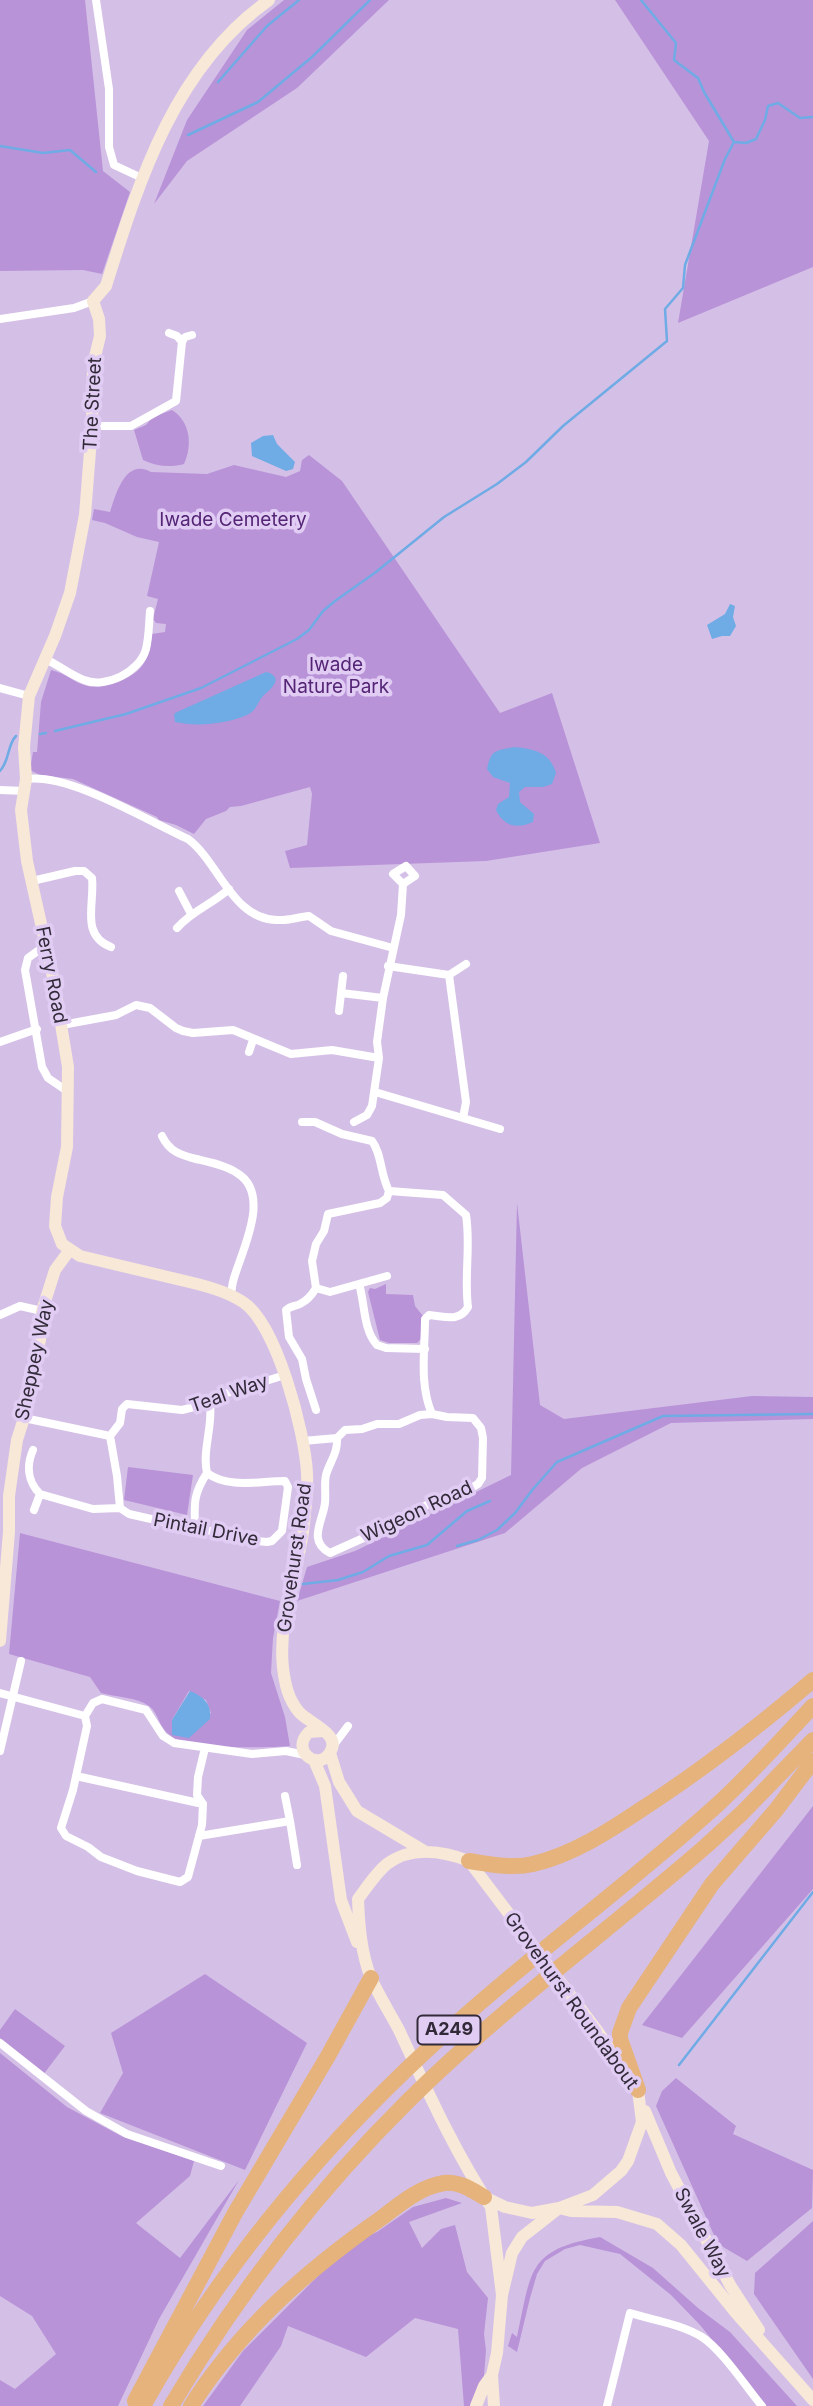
<!DOCTYPE html>
<html>
<head>
<meta charset="utf-8">
<style>
	body { margin:0 }
	canvas { display:block; background:#d4bfe7 }
</style>
</head>
<body>
<canvas width="813" height="2406"></canvas>
<script>
const g = document.querySelector('canvas').getContext('2d');
g.lineJoin = 'round';
function fillPath(path, color) {
  g.fillStyle = color;
  g.fill(path, 'evenodd');
}
function stroke(path, color, width, dash) {
  g.strokeStyle = color;
  g.lineWidth = width;
  g.lineCap = dash ? 'butt' : 'round';
  g.setLineDash(dash || []);
  g.stroke(path);
}
function label(font, color, halo, rows, align = 'center') {
  g.font = font + ' Inter,sans-serif';
  g.lineWidth = 7;
  g.setLineDash([]);
  g.textBaseline = 'middle';
  g.strokeStyle = halo;
  g.fillStyle = color;
  for (const [text, x, y, turn = 0] of rows) {
    g.save();
    g.translate(x, y);
    g.rotate((+turn || 0) * Math.PI / 180);
    g.textAlign = isNaN(turn) ? turn : align;
    if (halo) g.strokeText(text, 0, 0);
    g.fillText(text, 0, 0);
    g.restore();
  }
}
fillPath(new Path2D(`
	M0,0H85L103,171L130,192L102,274L83,270L0,271Z
	M284,0H389L297,88L187,161L154,204L187,120L247,30Z
	M615,0H813V267L678,323L709,141Z
	M172,410C190,421 193,445 184,464C170,468 155,466 143,460L134,430L146,425L153,417Z
	M309,455L342,481L500,713L552,693L600,843L486,861L290,868L285,851L307,845L312,794L310,787L241,806L230,807L226,811L206,819L194,834L176,825L159,820L157,817L73,779L40,775L30,770L33,752H37L41,702L51,670C65,673 75,683 87,686C104,689 131,680 142,666C149,657 151,645 152,634L165,632L166,624L156,623L153,619L158,599L147,596L159,542L137,537L105,523L92,520L94,509L110,512C116,494 125,458 151,472L207,474L234,465L286,477L300,471L302,460Z
	M517,1203L540,1405L564,1419L752,1396L813,1397V1419L671,1423L582,1468L505,1533L297,1601L307,1567L355,1551L511,1475Z
	M386,1284V1294L413,1295L415,1306L423,1316L421,1339L417,1343H389L380,1340L368,1292L370,1288L375,1289Z
	M128,1467L193,1475L187,1515L124,1500Z
	M20,1533L280,1601L273,1638L271,1673L285,1717L290,1746C267,1748 194,1749 176,1739C156,1728 161,1715 149,1706C137,1697 115,1697 101,1693L90,1677L9,1654ZM189,1691L206,1700L211,1713L172,1735V1720Z
	M813,1806V1889L682,2038L642,2025Z
	M205,1974L307,2043L245,2170L100,2113L123,2073L111,2033Z
	M15,2009L65,2046L43,2075L0,2038V2030Z
	M0,2053L67,2107L123,2137L194,2161L190,2176L136,2223L180,2258L239,2180L159,2319L118,2406H0V2380L15,2389L56,2354L32,2316L0,2296Z
	M676,2078L736,2126L733,2134L813,2170L812,2208L747,2261L718,2244L656,2106L662,2091Z
	M446,2198L462,2203L409,2222L422,2248L441,2229L455,2225L467,2272L488,2298L484,2334L486,2350L484,2376L476,2406H464L458,2329L415,2318L366,2357L288,2326L281,2346L240,2406H203L243,2351L323,2271L363,2238L377,2232L413,2207Z
	M813,2221V2379L754,2294L755,2273Z
	M600,2237L653,2268L698,2308L730,2332L797,2406H766L700,2325L671,2295L620,2254L580,2245L565,2249L545,2261L537,2274L530,2298L517,2352L508,2346L512,2333L517,2337C532,2271 526,2250 600,2237Z`), '#b993d8');
fillPath(new Path2D(`
	M273,435L277,444L295,462L293,469L286,471L252,456L251,443L263,436Z
	M730,604L735,606L733,617L736,626L730,636H722L712,639L707,625L725,614Z
	M266,672C283,676 274,687 265,694C257,701 258,710 247,715C226,724 197,727 175,722L174,714L177,712Z
	M514,747C534,749 550,752 556,773L552,784L543,787H525L519,792L520,802L534,814L533,822C518,829 504,827 496,810L498,804L509,797L510,783L493,777L487,769C491,749 496,751 514,747Z
	M190,1691C203,1696 212,1704 210,1719L189,1738L172,1735V1720Z`), '#6fabe5');
stroke(new Path2D(`
	M641,0L676,43L674,60L698,78L704,92L734,142
	M218,82L267,26L299,0
	M188,135L258,102L312,57L370,0
	M0,146L43,153L70,150L96,172
	M55,731L126,714L201,688L297,639L309,630L323,611L335,601L376,572L444,517L497,484L526,462L563,426L667,341L665,309L683,288L685,265L725,159L734,142L746,143L756,139L765,120L768,106L778,103L800,118L813,117
	M40,734L46,733
	M0,771C10,760 7,745 16,736
	M457,1546L478,1540L497,1530L515,1513L533,1489L557,1462L663,1416L813,1414
	M303,1584L338,1580L363,1572L389,1556L427,1545L467,1511L490,1501
	M679,2065L813,1892`), '#6fabe5', 2.5);
stroke(new Path2D(`
	M96,0L109,89V147L114,165L144,179
	M0,319L74,308L93,301
	M169,333L177,336L182,342
	M182,342L185,337L192,335
	M92,426H131L176,401L182,342
	M45,659C59,665 70,675 84,680C105,689 140,672 146,649C149,637 149,623 150,611
	M0,688L29,696
	M26,779C70,773 146,820 188,839C219,862 232,919 277,920C288,921 298,917 309,916L331,931L393,948
	M0,790L25,791
	M406,866L415,876L403,884L393,874Z
	M32,881L75,871H84L92,878C95,904 80,935 111,947
	M179,891L191,914
	M177,928C193,910 211,905 229,889
	M46,945L28,958L25,970L28,987L42,1067L48,1078L67,1091
	M388,966L449,975L466,1102L463,1118
	M449,975L466,964
	M341,993L383,998
	M339,1011L343,976
	M62,1025L116,1015L136,1005L150,1008L176,1028L183,1031L193,1033L233,1030L291,1054L332,1050L379,1058
	M0,1042L37,1029
	M249,1052L253,1040
	M375,1092L500,1129
	M302,1122H315L342,1134L372,1141C382,1154 380,1174 389,1191
	M354,1122L367,1115L372,1106L379,1058L377,1042L383,998L401,915L403,884
	M162,1136C169,1151 180,1155 196,1159C209,1162 225,1165 237,1173C272,1194 242,1250 234,1278C232,1284 232,1289 231,1294
	M359,1284C365,1303 363,1330 377,1345L386,1348L425,1349
	M0,1315L20,1306L42,1311
	M316,1410L306,1379L302,1359L289,1337L286,1310C291,1305 294,1307 300,1304C308,1300 312,1295 316,1288L330,1292L387,1276
	M24,1418L110,1436
	M337,1438C338,1453 330,1461 326,1475C324,1484 326,1494 325,1503C323,1521 307,1541 330,1553L399,1522L430,1503L454,1498L478,1484L482,1478L483,1438L481,1428L473,1418L447,1417L432,1414
	M303,1441L337,1438L345,1430L362,1429L377,1424H399L420,1415L432,1414C419,1384 425,1351 425,1319L429,1315C444,1316 459,1323 468,1307C464,1276 471,1246 466,1215L443,1195L389,1191L387,1198L380,1203L328,1214L324,1231L316,1244L312,1261L316,1288
	M33,1450C26,1466 28,1482 40,1494L34,1510
	M40,1494L93,1509L120,1508L129,1514L182,1526H195L235,1539L267,1542L272,1541L282,1531L288,1487L285,1481C259,1481 229,1489 207,1473
	M120,1508L117,1476L110,1436L120,1423L122,1409L127,1404L182,1410L210,1403L221,1395L285,1375
	M195,1526C194,1502 194,1493 207,1473C202,1450 213,1427 210,1403
	M0,1693L85,1716
	M333,1746L348,1726
	M205,1748L198,1777L197,1795L203,1804L202,1825L188,1877L180,1882L137,1871L101,1857L88,1847L66,1836L61,1828L73,1790L87,1726L85,1716L93,1703L102,1699L146,1710L163,1736L174,1743L252,1754L286,1751L305,1755
	M0,1751L21,1661
	M76,1776L203,1804
	M285,1796L290,1821
	M199,1836L290,1821L297,1865
	M0,2043L86,2111L127,2134L221,2166
	M607,2406L630,2313C653,2320 681,2324 702,2337C722,2350 746,2387 762,2406`), '#fff', 8);
stroke(new Path2D(`
	M269,0C174,67 139,181 106,286L93,301L99,319L100,336L93,365L92,426L85,515L70,593L55,636L29,696L24,747L26,779L21,810L27,861L54,982L68,1067L67,1147L57,1197L55,1226L62,1244L80,1256C109,1263 139,1270 168,1277C193,1283 221,1288 243,1302C277,1324 305,1433 307,1473C308,1493 305,1512 303,1532C296,1577 278,1621 283,1668C285,1684 288,1699 299,1712C308,1723 344,1734 329,1754C317,1771 290,1750 309,1732L323,1731
	M0,1641L9,1532V1496L17,1440L24,1418L25,1402L40,1340L42,1311L55,1270L69,1251
	M330,1753L339,1782L357,1811L424,1851
	M314,1760L325,1786L341,1900L357,1942
	M645,2111L671,2173L730,2285L759,2330
	M484,2197L505,2207L532,2213L559,2208L593,2195L621,2171L628,2161L642,2122L638,2090L596,2029L469,1861C443,1851 411,1846 387,1864C376,1873 367,1887 358,1899C359,1925 361,1953 371,1978C379,1996 390,2013 399,2030C428,2092 453,2149 491,2207L502,2295
	M476,2406L484,2386L492,2375
	M494,2406L492,2375L497,2353L502,2295L512,2253L522,2237L559,2208L571,2211L617,2212L657,2224L681,2245L736,2313L813,2400`), '#f7e8d7', 12);
stroke(new Path2D(`
	M469,1861C489,1864 512,1869 533,1864C572,1855 609,1831 642,1809C702,1770 758,1727 813,1680
	M638,2090L620,2039V2033L629,2008L712,1884L776,1810L813,1761
	M135,2401L235,2213L328,2056L371,1978
	M143,2406C217,2274 315,2154 426,2051C519,1964 623,1890 717,1805C751,1774 782,1739 813,1706
	M171,2406C237,2295 316,2192 408,2101C501,2009 608,1931 706,1846L742,1813L813,1740
	M191,2406C240,2329 306,2271 380,2219C399,2205 419,2187 444,2183C459,2181 472,2190 484,2197`), '#e5b37b', 16);
for (const [x, y, w] of [
	[449,2030,63]
]) {
  const box = new Path2D();
  box.roundRect(x - w / 2, y - 14.5, w, 29, 5);
  g.fillStyle = '#e1ccf4';
  g.fill(box);
  stroke(box, '#322a39', 2);
}
label('bold 18px', '#322a39', null, [
	["A249",449,2030]
]);
label('19px', '#322a39', '#e1ccf4', [
	["The Street",93,404,-87],
	["Ferry Road",51,975,79],
	["Sheppey Way",35,1360,-78],
	["Teal Way",229,1394,-19],
	["Wigeon Road",417,1512,-25],
	["Pintail Drive",206,1530,11],
	["Grovehurst Road",295,1558,-82],
	["Grovehurst Roundabout",571,2001,54],
	["Swale Way",702,2233,62]
]);
label('19px', '#542475', '#e1ccf4', [
	["Iwade Cemetery",233,520],
	["Iwade",336,665],
	["Nature Park",336,687]
]);
</script>
</body>
</html>
